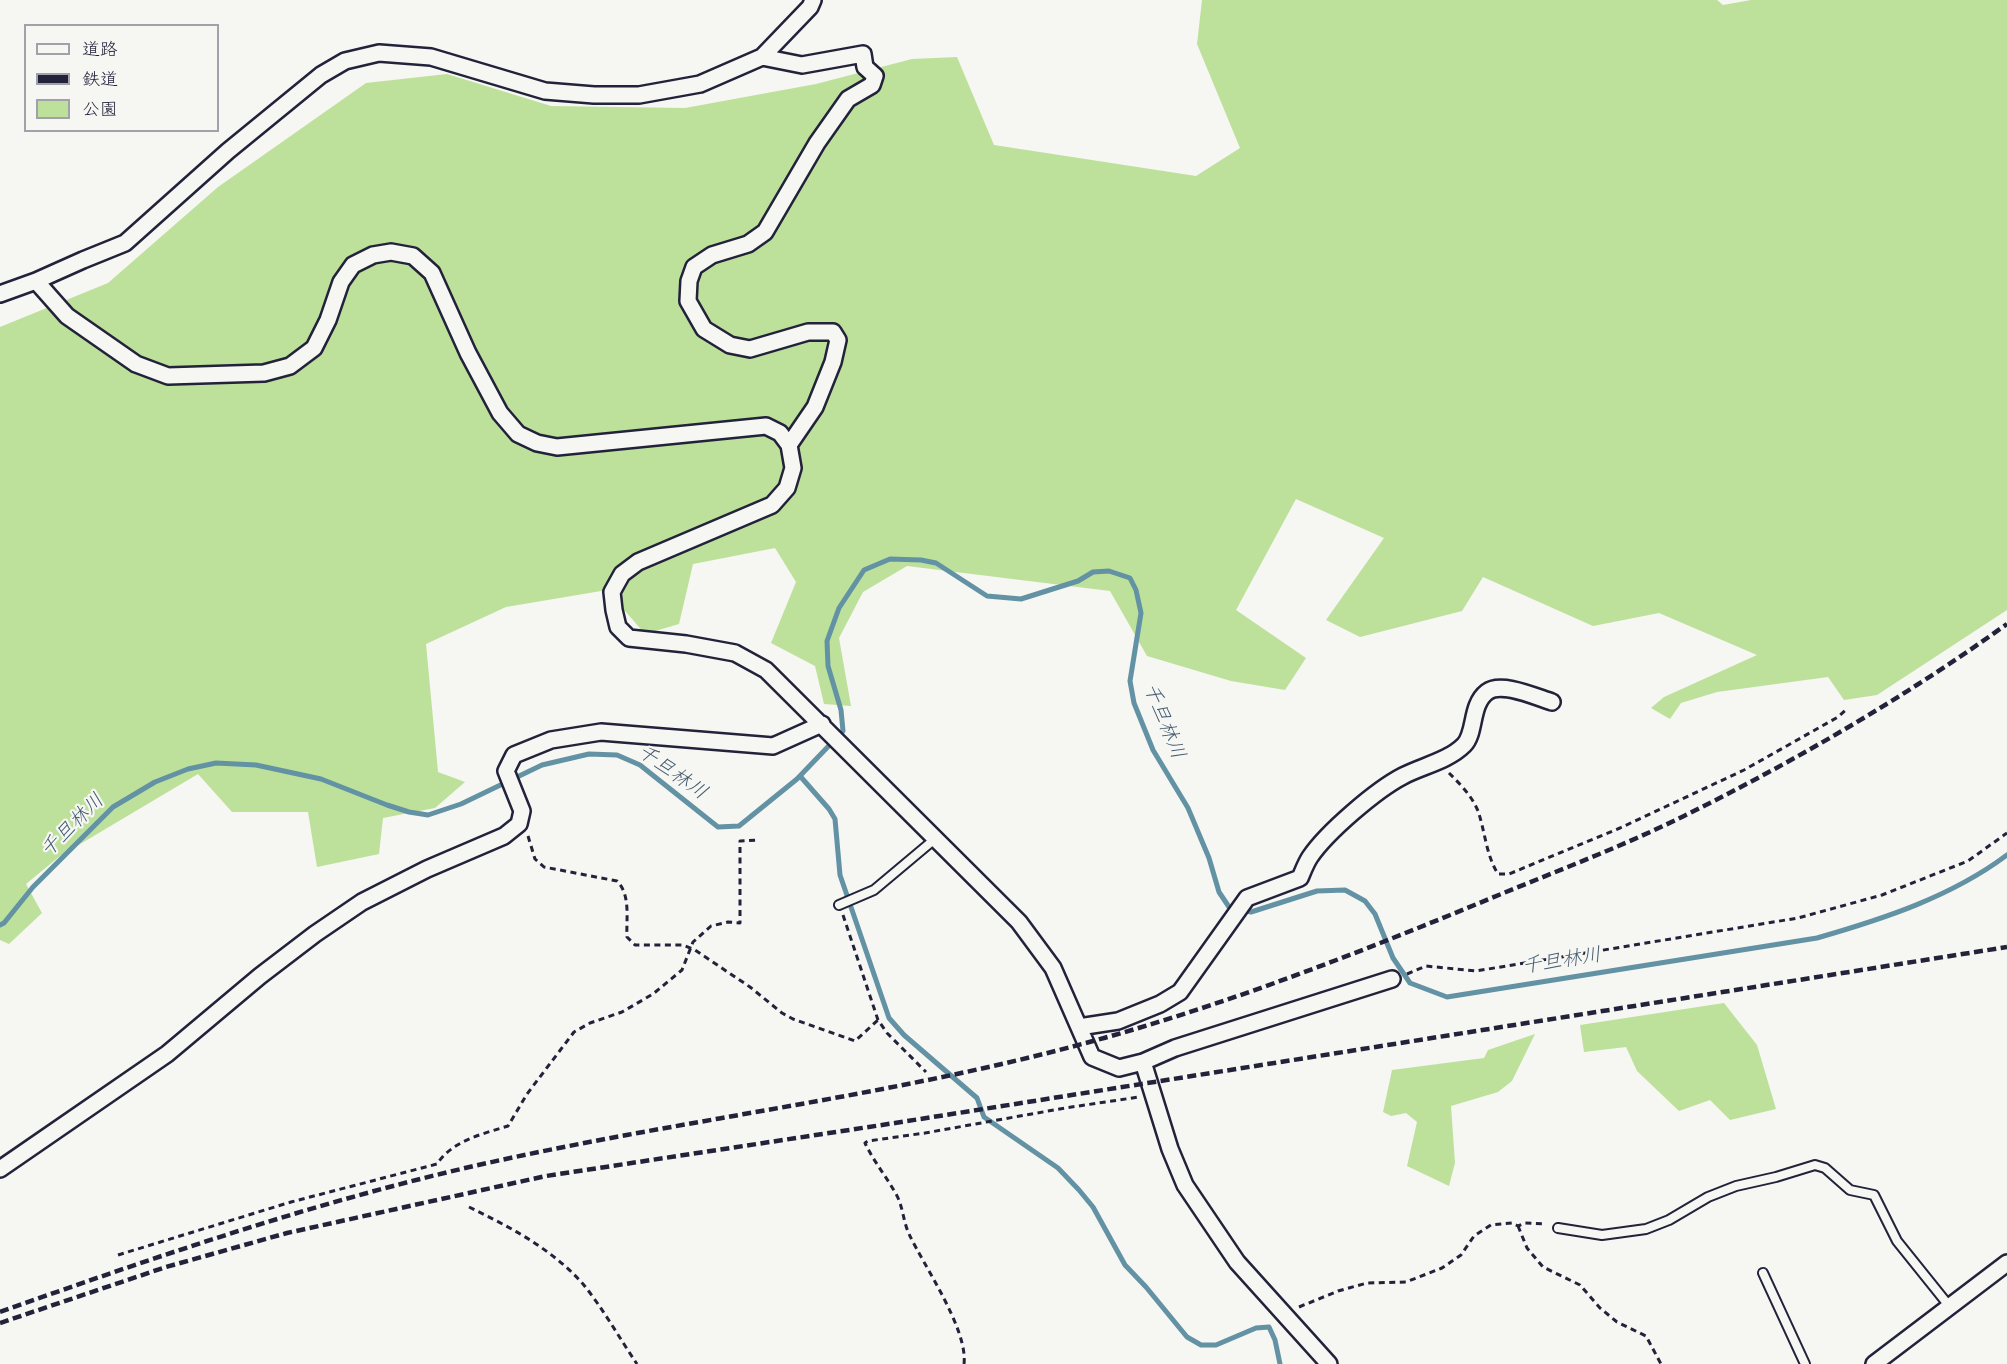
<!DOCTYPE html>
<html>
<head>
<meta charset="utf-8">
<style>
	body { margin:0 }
	#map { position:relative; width:2007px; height:1364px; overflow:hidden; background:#f6f6f2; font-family:Kalam,"Klee One",sans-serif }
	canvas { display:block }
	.legend { position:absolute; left:24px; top:24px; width:195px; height:108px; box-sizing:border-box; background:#f6f6f2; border:2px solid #a1a1a9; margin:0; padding:8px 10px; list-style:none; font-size:18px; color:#22223b }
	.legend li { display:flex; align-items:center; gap:12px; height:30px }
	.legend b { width:30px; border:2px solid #a1a1a9 }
</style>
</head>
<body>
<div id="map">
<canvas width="2007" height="1364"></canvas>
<ul class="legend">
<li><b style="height:8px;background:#f6f6f2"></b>道路</li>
<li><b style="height:8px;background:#22223b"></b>鉄道</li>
<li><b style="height:16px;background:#bde19b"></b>公園</li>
</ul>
</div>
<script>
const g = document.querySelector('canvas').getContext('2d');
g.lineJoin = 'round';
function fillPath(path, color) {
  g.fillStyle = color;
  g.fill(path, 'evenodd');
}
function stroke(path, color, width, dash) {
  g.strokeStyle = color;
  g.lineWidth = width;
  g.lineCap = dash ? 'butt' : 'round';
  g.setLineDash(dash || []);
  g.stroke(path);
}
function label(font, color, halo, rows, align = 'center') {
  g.font = font + ' Kalam,"Klee One",sans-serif';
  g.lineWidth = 4.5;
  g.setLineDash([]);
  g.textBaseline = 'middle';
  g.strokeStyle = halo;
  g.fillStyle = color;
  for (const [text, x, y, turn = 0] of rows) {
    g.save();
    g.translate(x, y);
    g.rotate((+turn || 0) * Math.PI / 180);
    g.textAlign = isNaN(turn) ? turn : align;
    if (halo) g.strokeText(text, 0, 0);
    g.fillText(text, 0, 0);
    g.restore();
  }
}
fillPath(new Path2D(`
	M1202,0H1717L1723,5L1751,0H2007V610L1877,695L1844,700L1828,677L1717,692L1681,703L1670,719L1651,708L1664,697L1757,655L1659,613L1593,626L1483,577L1462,611L1360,637L1326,620L1384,538L1296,499L1236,610L1306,658L1285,690L1231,681L1147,656L1110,591L907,566L863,592L839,638L851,706L824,704L815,666L771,643L796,582L775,548L693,564L679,624L645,634L607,590L506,607L426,644L438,772L465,782L435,808L383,818L379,854L317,867L308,812H232L198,774L60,856L26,884L42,913L9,944L0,940V327L108,283L218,187L366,83L447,74L551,106L685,108L816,84L912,59L957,57L994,145L1196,176L1240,148L1197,44Z
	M1724,1003L1757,1045L1776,1109L1730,1120L1710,1100L1679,1111L1637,1071L1626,1047L1584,1052L1580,1025Z
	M1535,1034L1512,1081L1498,1092L1451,1106L1455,1163L1449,1186L1407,1166L1417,1122L1406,1113L1391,1116L1383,1112L1392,1070L1484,1058L1488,1050Z`), '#bde19b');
stroke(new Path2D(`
	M800,776L829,809L835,819L840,875L889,1018L904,1035L977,1098L984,1117L1058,1168L1079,1190L1093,1207L1125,1265L1146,1287L1187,1337L1201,1345H1216L1256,1328L1269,1327L1275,1340L1280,1364
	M0,925L4,923L33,887L113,807L155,782L188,769L216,763L256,765L321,779L387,805L409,812L428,815L461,804L542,765L589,754L617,755L640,765L718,827L739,826L797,779L843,731L841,710L828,666L827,641L839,608L864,570L890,559L921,560L936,563L987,596L1021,599L1078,581L1093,572L1109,571L1130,578L1136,590L1141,613L1130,681L1134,703L1153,750L1188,808L1209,858L1219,892L1229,907L1251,912L1317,891L1345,890L1365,901L1375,914L1393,958L1410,983L1447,997L1817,938C1883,919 1951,897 2007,855`), '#6292a3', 5);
const service = new Path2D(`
	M839,905L874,890L936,838
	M1558,1228L1602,1235L1646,1229L1669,1220L1708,1197L1736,1186L1776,1177L1815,1165L1825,1168L1850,1190L1874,1195L1897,1241L1950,1307
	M1763,1273L1805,1364`);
const minor = new Path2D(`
	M762,57L802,65L863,54L865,67L875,76L872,85L848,99L817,143L765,232L748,244L712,255L694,267L689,281L688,301L704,329L730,345L750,349L808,332H833L838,340L833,362L815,407L789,445
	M36,281L67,316L136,364L168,376L264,373L290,366L314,348L328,320L341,282L353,265L373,255L391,252L413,256L432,273L468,353L500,413L518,434L537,443L557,447L766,426L780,433L789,445L793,468L787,488L772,505L638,562L622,574L612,592L614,610L618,627L629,638L686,644L735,653L766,670L1019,922L1053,968L1092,1057L1119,1068L1143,1062L1170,1149L1185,1185L1237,1262L1329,1364
	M0,294L36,281L83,260L125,243L228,151L321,75L345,61L379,53L431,57L545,91L594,95H639L700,84L762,57L810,7L813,0
	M1079,1027L1118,1021L1160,1004L1180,992L1247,898L1300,878C1303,871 1306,863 1310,857C1327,832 1376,790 1403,776C1422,766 1448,761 1464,745C1476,733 1470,705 1487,692C1501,681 1536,697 1552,702
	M1143,1062L1175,1048L1392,979
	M0,1169L167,1054L260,976L315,934L362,902L427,869L504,836L519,824L522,811L506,771L514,755L551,740L601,732L773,746L822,724
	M1874,1364L2007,1263`);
stroke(service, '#22223b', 12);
stroke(minor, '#22223b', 20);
stroke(new Path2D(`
	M1449,773C1460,784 1472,796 1478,811C1485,831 1486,855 1498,874H1509L1620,828L1744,770L1838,717L1848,708
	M528,836L535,859L544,867L617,881C631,895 626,919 627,937L635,945H683L695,950L750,987L782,1013L793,1019L855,1041L878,1020
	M843,915L878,1020L887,1033L926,1072
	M1407,974L1426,966L1476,971L1798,918L1882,895L1968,861L2007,833
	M469,1207C510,1227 552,1249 583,1284C602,1307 620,1339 637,1364
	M1518,1226L1527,1248L1543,1267L1580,1285L1600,1308L1617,1322L1646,1336L1661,1364
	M118,1255L291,1202L437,1164C452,1141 482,1134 508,1126L527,1094L574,1032L590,1023L622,1012L653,994L682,970L693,942L711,926L728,922L740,923V841L758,840
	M1299,1307L1338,1291L1367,1283L1406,1282L1442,1268L1461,1255L1474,1236L1491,1225L1512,1223L1518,1226L1525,1223L1546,1224
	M964,1364C968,1329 924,1266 909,1234C903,1221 903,1206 896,1194C886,1176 874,1162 865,1143L868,1141L925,1133L1065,1108L1139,1097`), '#22223b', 3, [6, 4.5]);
stroke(service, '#f6f6f2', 8);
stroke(minor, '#f6f6f2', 15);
stroke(new Path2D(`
	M0,1312C152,1258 304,1206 461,1169C667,1121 878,1099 1082,1044C1217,1008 1348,957 1477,904C1546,875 1617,849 1684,816C1797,760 1905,697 2007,624
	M0,1323L166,1267L287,1233L546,1176L895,1123L2007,947`), '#22223b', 4.5, [9, 4.5]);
label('italic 20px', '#425a6f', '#f6f6f2', [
	["千旦林川",1162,722,68],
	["千旦林川",671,774,35],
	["千旦林川",74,827,-45],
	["千旦林川",1562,963,-9]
]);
</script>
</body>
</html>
